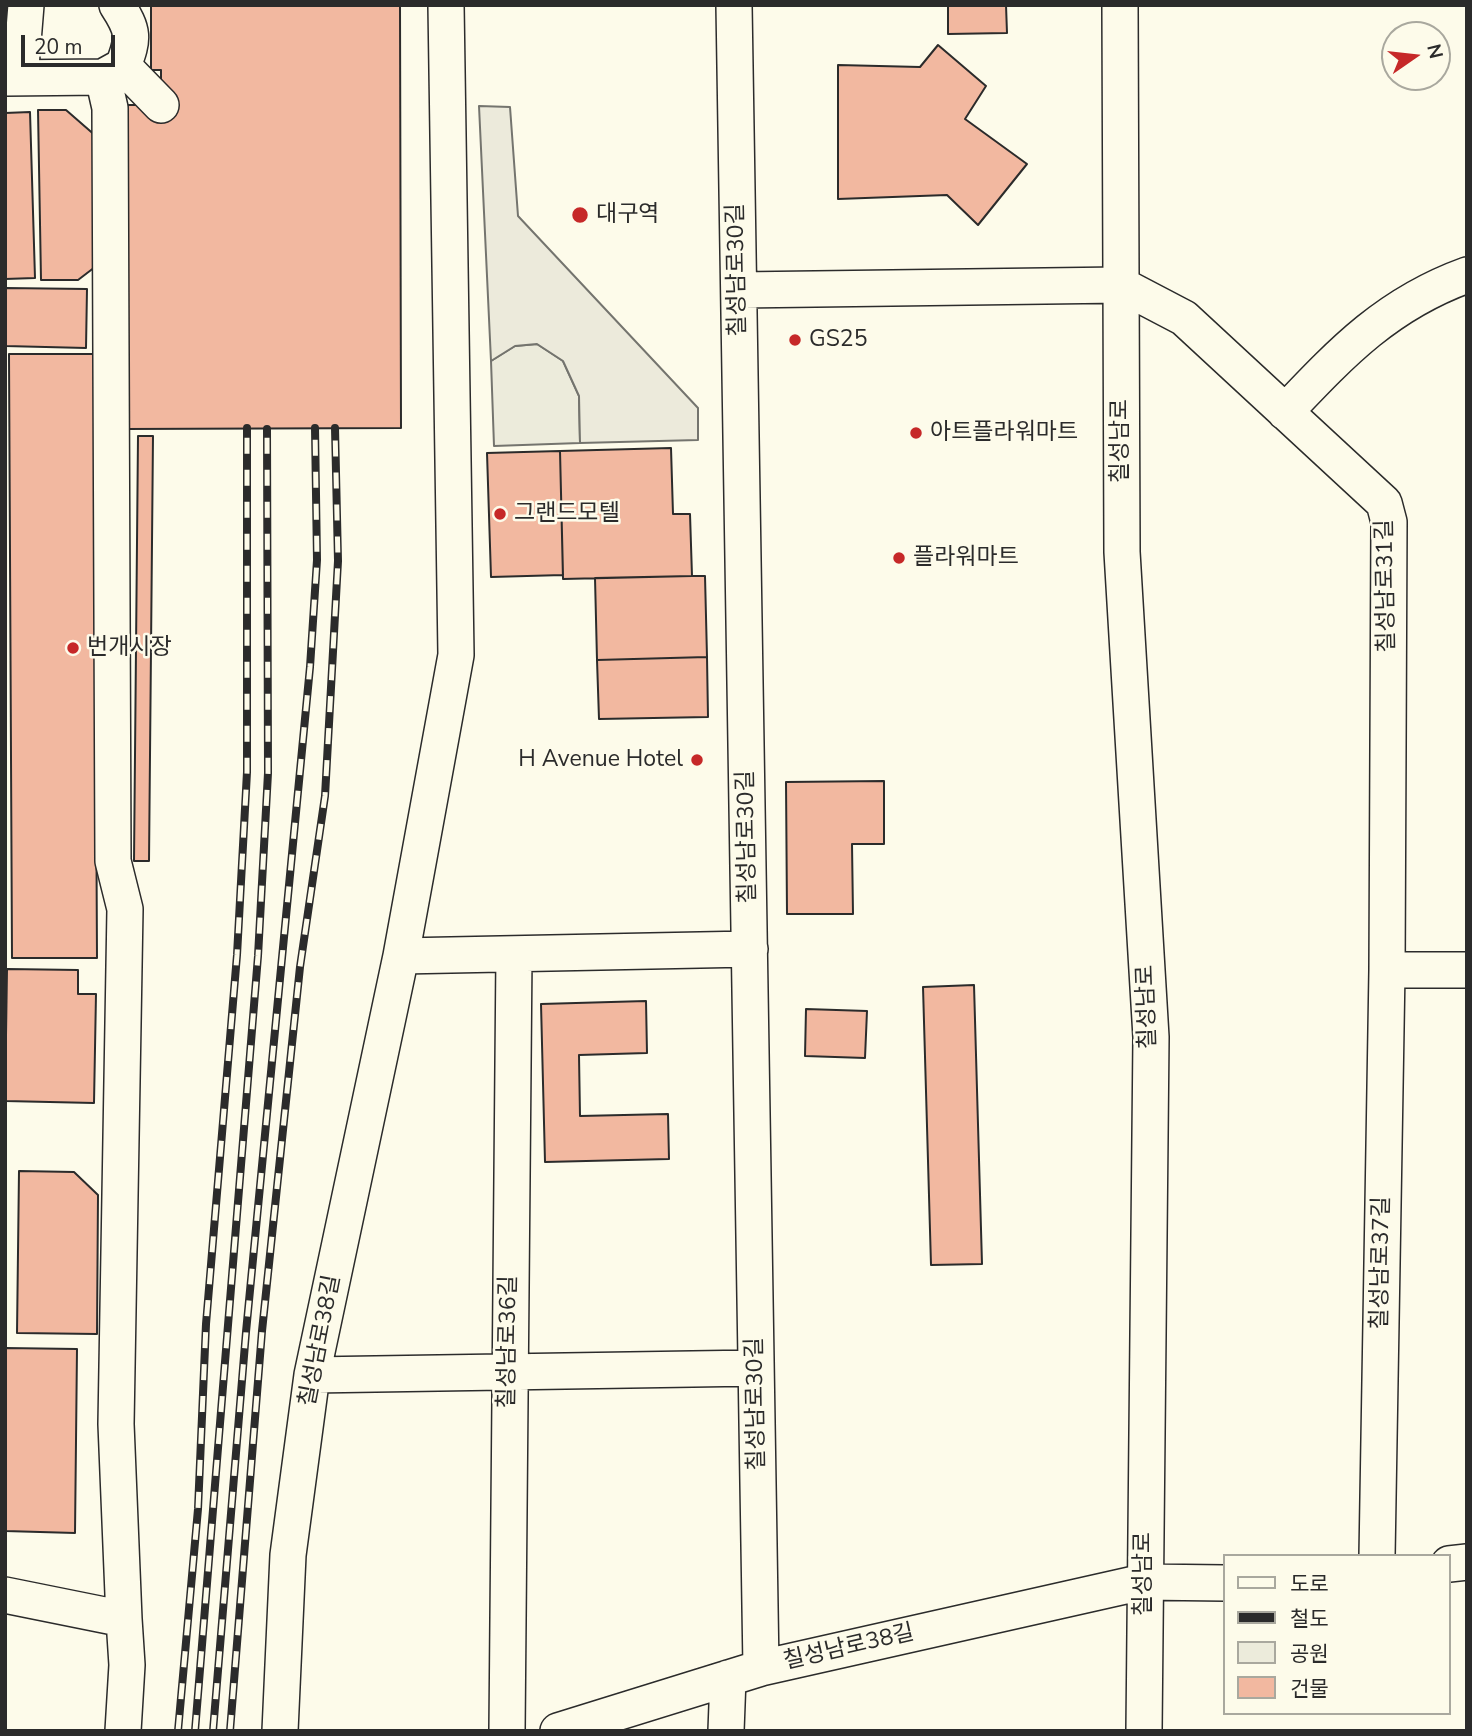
<!DOCTYPE html>
<html>
<head>
<meta charset="utf-8">
<style>
	body { margin:0 }
	#map { position:relative; width:1472px; height:1736px; overflow:hidden; background:#fdfbea; font-family:"Nunito Sans","Noto Sans KR",sans-serif }
	canvas { display:block }
	.frame { position:absolute; inset:0; border:7px solid #2b2b2b; pointer-events:none }
	.legend { position:absolute; left:1223px; top:1554px; width:228px; height:161px; box-sizing:border-box; background:#fdfbea; border:2px solid #a9a89e; margin:0; padding:9px 12px; list-style:none; font-size:21px; color:#2b2b2b }
	.legend li { display:flex; align-items:center; gap:14px; height:35px }
	.legend b { width:35px; border:2px solid #a9a89e }
	.north { position:absolute; left:1381px; top:21px; width:70px; height:70px; box-sizing:border-box; background:#fdfbea; border:2px solid #a9a89e; border-radius:50%; rotate:76deg; font-size:19px; font-weight:700; line-height:28px; text-align:center; color:#2b2b2b }
	.north::after { content:''; display:block; margin:auto; width:24px; height:32px; background:#c62828; clip-path:polygon(50% 0,100% 100%,50% 72%,0 100%) }
	.scale { position:absolute; left:21px; top:35px; width:94px; height:32px; box-sizing:border-box; border:4px solid #2b2b2b; border-top:0; padding-left:9px; font-size:21px; line-height:24px; white-space:nowrap; color:#2b2b2b; -webkit-text-stroke:5px #fdfbea; paint-order:stroke }
</style>
</head>
<body>
<div id="map">
<canvas width="1472" height="1736"></canvas>
<div class="frame"></div>
<ul class="legend">
<li><b style="height:9px;background:#fdfbea"></b>도로</li>
<li><b style="height:9px;background:#2b2b2b"></b>철도</li>
<li><b style="height:19px;background:#ecebdb"></b>공원</li>
<li><b style="height:19px;background:#f2b8a0"></b>건물</li>
</ul>
<div class="north">N</div>
<div class="scale">20 m</div>
</div>
<script>
const g = document.querySelector('canvas').getContext('2d');
g.lineJoin = 'round';
function fillPath(path, color) {
  g.fillStyle = color;
  g.fill(path, 'evenodd');
}
function stroke(path, color, width, dash) {
  g.strokeStyle = color;
  g.lineWidth = width;
  g.lineCap = dash ? 'butt' : 'round';
  g.setLineDash(dash || []);
  g.stroke(path);
}
function label(font, color, halo, rows, align = 'center') {
  g.font = font + ' "Nunito Sans","Noto Sans KR",sans-serif';
  g.lineWidth = 5;
  g.setLineDash([]);
  g.textBaseline = 'middle';
  g.strokeStyle = halo;
  g.fillStyle = color;
  for (const [text, x, y, turn = 0] of rows) {
    g.save();
    g.translate(x, y);
    g.rotate((+turn || 0) * Math.PI / 180);
    g.textAlign = isNaN(turn) ? turn : align;
    if (halo) g.strokeText(text, 0, 0);
    g.fillText(text, 0, 0);
    g.restore();
  }
}
const green = new Path2D(`
	M537,344L563,361L579,396L580,443L494,446L491,361L515,346Z`);
fillPath(green, '#ecebdb');
stroke(green, '#74746e', 2);
const parking = new Path2D(`
	M479,106L510,107L518,216L698,408V440L580,443L579,396L563,361L537,344L515,346L491,361Z`);
fillPath(parking, '#eceadb');
stroke(parking, '#74746e', 2);
const building = new Path2D(`
	M151,5H400L401,428L125,429L124,105H161V70H151Z
	M948,5H1006L1007,33L948,34Z
	M938,45L986,86L965,119L1027,164L978,225L947,195L838,199V65L920,67Z
	M38,110H66L97,137L95,267L78,280H41Z
	M30,112L35,278L5,279V113Z
	M5,288L87,289L86,348L5,346Z
	M9,354H94L97,958H12Z
	M138,436H153L149,861H134Z
	M671,448L673,514H690L692,576L563,579L560,451Z
	M560,451L563,575L491,577L487,453Z
	M692,576H705L707,657L597,660L595,578Z
	M707,657L708,717L599,719L597,660Z
	M884,781V844H852L853,914H787L786,782Z
	M7,969L78,970V994H96L94,1103L5,1101Z
	M974,985L982,1264L931,1265L923,987Z
	M646,1001L647,1053L579,1055L580,1116L668,1114L669,1159L545,1162L541,1004Z
	M806,1009L867,1011L865,1058L805,1056Z
	M19,1171L74,1172L98,1195L97,1334L17,1333Z
	M5,1348L77,1349L75,1533L5,1531Z`);
fillPath(building, '#f2b8a0');
stroke(building, '#2b2b2b', 2);
const minor = new Path2D(`
	M734,5L761,1668
	M1120,5L1122,552L1151,1037L1144,1731
	M123,66L161,105
	M103,77L110,108L113,861L125,909L116,1424L124,1619
	M5,78L103,77L123,66C134,38 134,31 117,5
	M20,78L26,5
	M739,290L1121,285L1184,318L1384,503L1389,522L1387,970L1377,1556
	M1285,412C1342,352 1387,304 1467,275
	M401,956L750,949
	M1387,970H1467
	M312,1375L756,1368
	M1449,1564L1467,1562
	M5,1595L124,1619L127,1665L123,1731
	M280,1731L288,1555L312,1375L401,956L456,655L446,5
	M507,1731L514,954
	M558,1731L761,1668L1143,1582L1225,1583
	M726,1731L728,1678`);
stroke(minor, '#2b2b2b', 38);
stroke(minor, '#fdfbea', 35);
const rail = new Path2D(`
	M178,1731L198,1509L206,1324L237,955L247,772V428
	M195,1731L258,956L268,773L267,429
	M213,1731L246,1332L310,667L317,560L315,428
	M230,1731L262,1331L300,967L325,796L338,561L335,428`);
stroke(rail, '#2b2b2b', 8);
stroke(rail, '#fdfbea', 5, [16]);
for (const [x, y, r, color] of [
	[580,215,9,"#c62828"],
	[795,340,7,"#c62828"],
	[916,433,7,"#c62828"],
	[500,514,7,"#c62828"],
	[899,558,7,"#c62828"],
	[73,648,7,"#c62828"],
	[697,760,7,"#c62828"]
]) {
  const dot = new Path2D();
  dot.arc(x, y, r, 0, 2 * Math.PI);
  g.fillStyle = color;
  g.fill(dot);
  stroke(dot, '#fdfbea', 2.5);
}
label('23px', '#2b2b2b', '#fdfbea', [
	["대구역",596,215],
	["GS25",809,340],
	["아트플라워마트",930,433],
	["그랜드모텔",514,514],
	["플라워마트",913,558],
	["번개시장",87,648],
	["H Avenue Hotel",683,760,"right"]
], 'left');
label('23px', '#2b2b2b', '#fdfbea', [
	["칠성남로30길",738,270,-91],
	["칠성남로",1121,441,-90],
	["칠성남로31길",1387,586,-91],
	["칠성남로30길",748,837,-91],
	["칠성남로",1148,1007,-92],
	["칠성남로37길",1382,1263,-89],
	["칠성남로38길",321,1341,-79],
	["칠성남로36길",509,1342,-89],
	["칠성남로30길",757,1404,-91],
	["칠성남로",1144,1574,-90],
	["칠성남로38길",849,1648,-13]
]);
</script>
</body>
</html>
